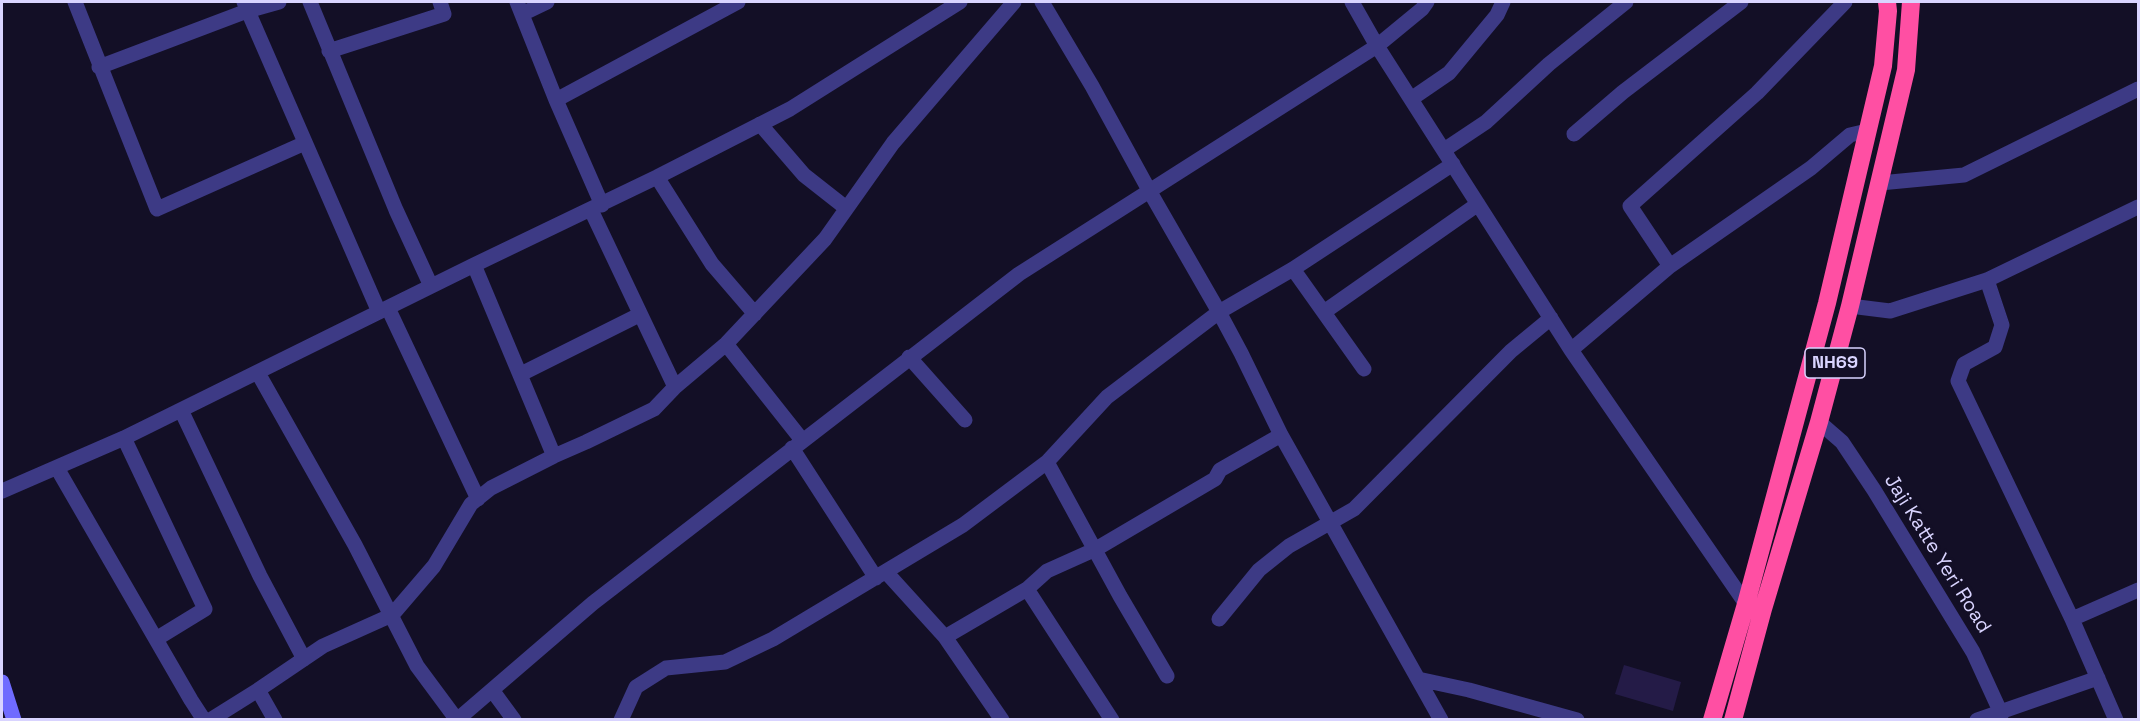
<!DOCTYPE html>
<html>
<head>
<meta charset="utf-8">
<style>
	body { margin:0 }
	#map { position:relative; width:2140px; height:721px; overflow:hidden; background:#130f26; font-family:"Space Grotesk",sans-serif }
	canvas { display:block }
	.frame { position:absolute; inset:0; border:3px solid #d9d4ff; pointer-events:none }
</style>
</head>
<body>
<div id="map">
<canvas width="2140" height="721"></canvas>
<div class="frame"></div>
</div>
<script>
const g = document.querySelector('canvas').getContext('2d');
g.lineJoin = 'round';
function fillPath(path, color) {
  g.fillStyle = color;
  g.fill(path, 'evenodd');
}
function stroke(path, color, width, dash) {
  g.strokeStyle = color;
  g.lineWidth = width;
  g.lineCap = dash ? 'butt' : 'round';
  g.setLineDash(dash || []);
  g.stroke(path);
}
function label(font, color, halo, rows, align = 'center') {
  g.font = font + ' "Space Grotesk",sans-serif';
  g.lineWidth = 6;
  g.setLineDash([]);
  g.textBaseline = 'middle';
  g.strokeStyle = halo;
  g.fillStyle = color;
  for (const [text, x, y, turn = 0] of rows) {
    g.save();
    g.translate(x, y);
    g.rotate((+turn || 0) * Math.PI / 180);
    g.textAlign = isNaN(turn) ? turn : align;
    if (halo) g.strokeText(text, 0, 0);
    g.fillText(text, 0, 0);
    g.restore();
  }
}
fillPath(new Path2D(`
	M1624,665L1681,682L1673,711L1615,694Z`), '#241b47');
stroke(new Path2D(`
	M75,2L157,209L305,143
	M244,2L379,312
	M310,2L396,210L431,286
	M517,2L556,100L602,205
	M1042,2L1092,86L1150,192L1219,312L1241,353L1281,435L1441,720
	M1352,2L1377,46L1571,350L1746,604
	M522,14L547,2
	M329,51L444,14L440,2
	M99,67L247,11L279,2
	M1411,99L1449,73L1497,15L1503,2
	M556,100L738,2
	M760,124L804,175L846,208
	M1574,134L1623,92L1741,2
	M1444,150L1486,122L1549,64L1626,2
	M657,177L712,264L755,314
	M1880,183L1964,175L2138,89
	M591,210L675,387
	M474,265L554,456
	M1670,266L1630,206L1757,93L1845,2
	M1293,269L1364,369
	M1987,280L2002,325L1995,347L1964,364L1958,381L2072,619L2138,590
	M1850,306L1890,311L1987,280L2138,207
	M388,308L478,499
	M1324,312L1478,204
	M726,344L802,440
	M1571,350L1670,266L1811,168L1850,135L1867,131
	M909,357L965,420
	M258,373L355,545L417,666L457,720L593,603L1019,274L1377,46L1422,9L1427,2
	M521,374L639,315
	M181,410L260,576L304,659
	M1819,422L1842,442L1874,490L1973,652L2000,711L2001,720
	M124,438L205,609L156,639
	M792,448L876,578
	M1047,462L1120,596L1167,676
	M57,468L191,700L204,720
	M2,491L124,438L474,265L657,177L790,109L960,2
	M886,572L945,637L1002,720
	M1027,589L1112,720
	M1219,619L1259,570L1289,546L1354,509L1511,351L1551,318
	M2072,619L2116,720
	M945,637L1027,589L1047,571L1096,549L1215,479L1220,470L1281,435
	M1418,679L1469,690L1577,720
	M258,690L275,720
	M492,690L514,720
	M210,720L258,690L323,646L392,615L434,566L471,504L491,488L554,456L586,442L654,409L675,387L726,344L825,239L893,143L1014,2
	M621,720L636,687L666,668L725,662L773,639L963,525L1047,462L1107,397L1219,312L1293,269L1453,164
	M1977,720L2098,678`), '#3d3a85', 15);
stroke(new Path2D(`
	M2,682L14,720`), '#6f6bff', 15);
stroke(new Path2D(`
	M1712,720L1746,604L1827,303L1883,66L1888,11L1887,2
	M1733,720L1763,609L1819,422L1850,306L1906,70L1911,2`), '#ff4fa3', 18);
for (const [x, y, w] of [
	[1835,363,60]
]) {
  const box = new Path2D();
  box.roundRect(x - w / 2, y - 15, w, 30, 4.5);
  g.fillStyle = '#130f26';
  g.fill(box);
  stroke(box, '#d9d4ff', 1.5);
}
label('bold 18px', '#d9d4ff', null, [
	["NH69",1835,363]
]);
label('20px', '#d9d4ff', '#130f26', [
	["Jaji Katte Yeri Road",1937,554,58]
]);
</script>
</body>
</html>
